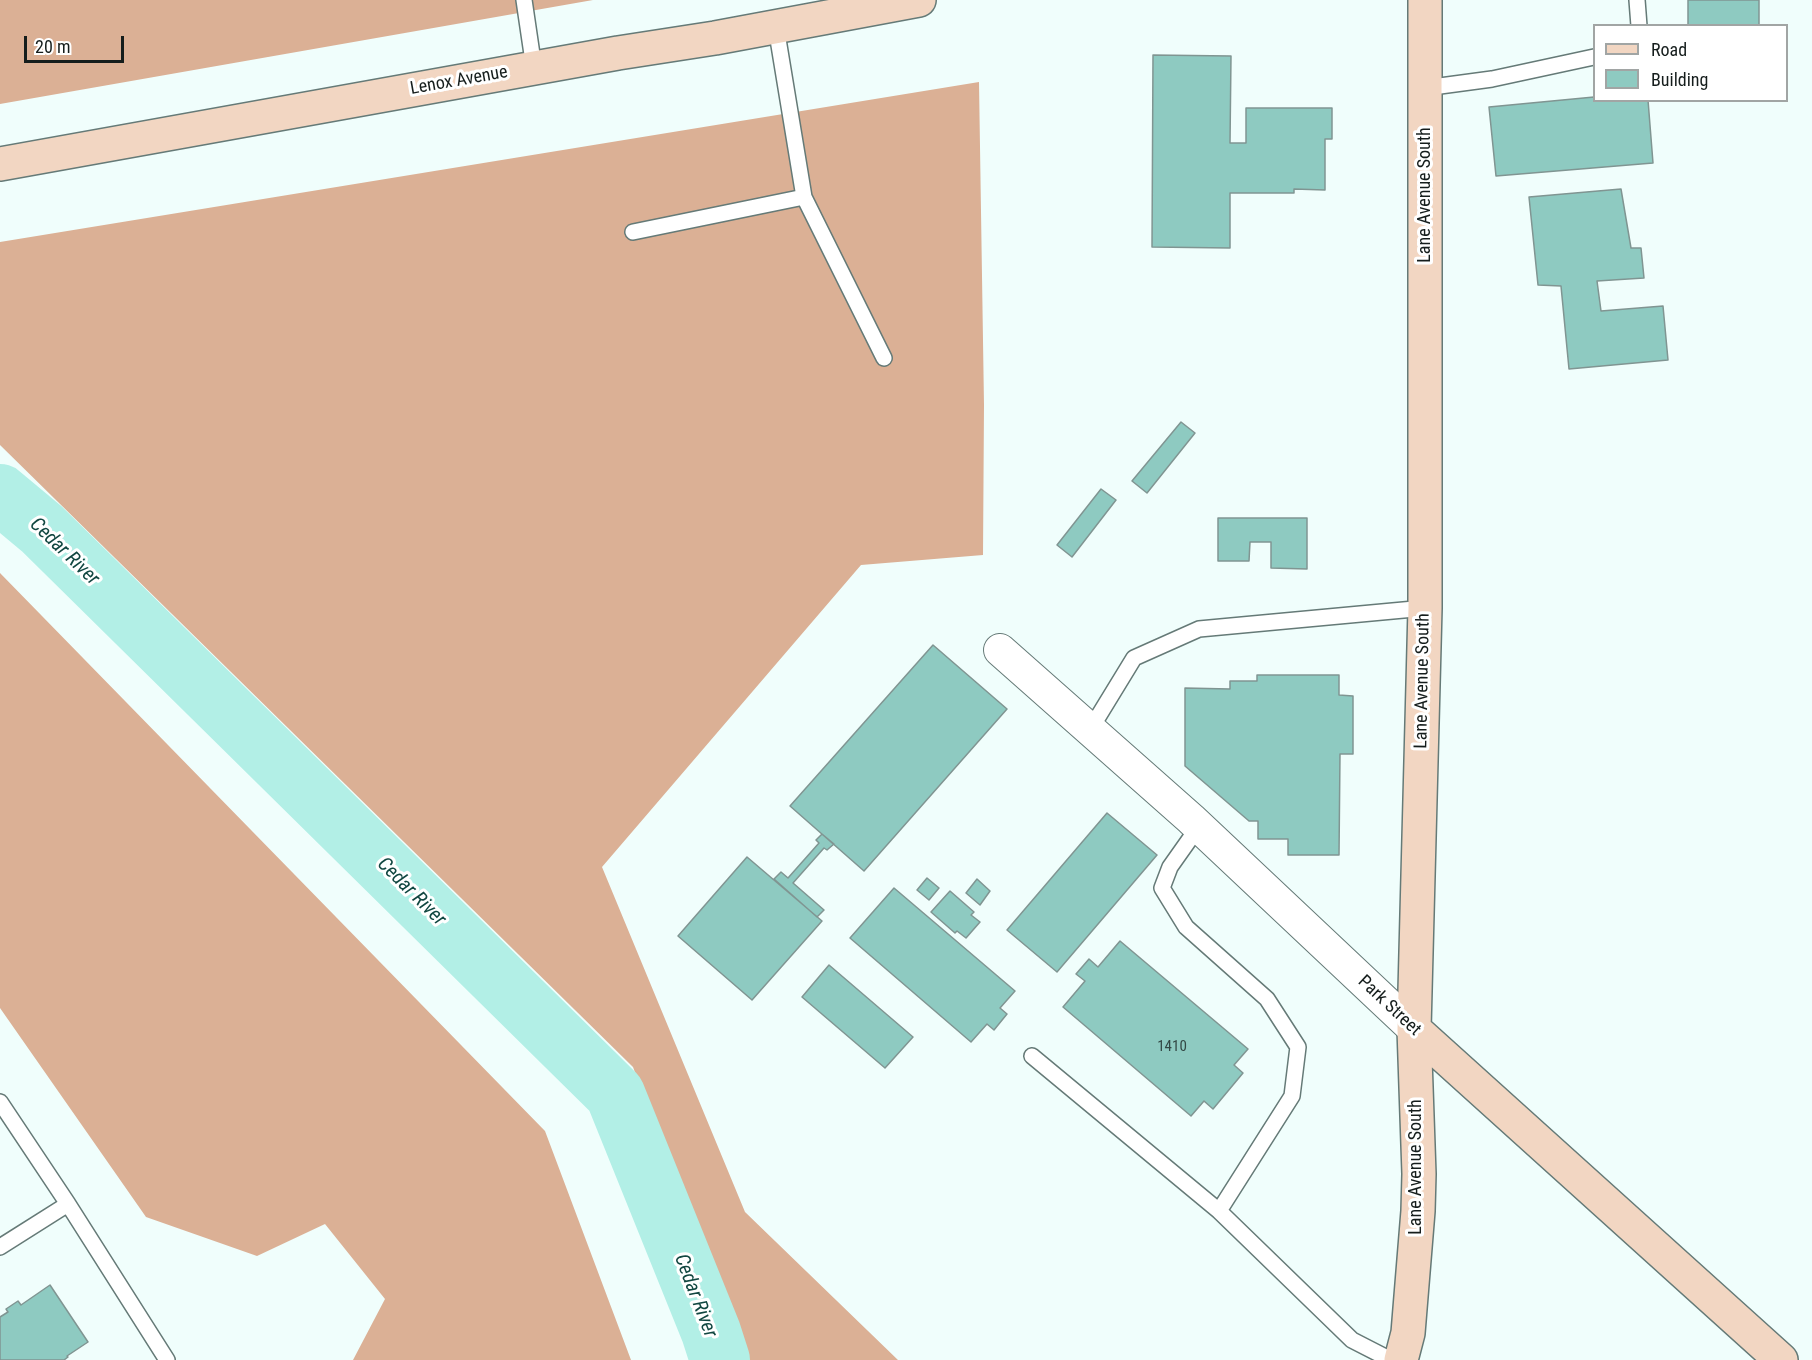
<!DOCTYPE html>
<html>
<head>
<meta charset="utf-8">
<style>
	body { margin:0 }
	#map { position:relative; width:1812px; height:1360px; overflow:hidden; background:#f0fefc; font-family:"Roboto Condensed",sans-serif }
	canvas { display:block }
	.legend { position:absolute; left:1593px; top:24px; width:195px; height:78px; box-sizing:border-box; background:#fff; border:2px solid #a1a5a4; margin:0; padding:8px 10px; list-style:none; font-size:18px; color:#151d1c }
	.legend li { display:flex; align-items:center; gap:12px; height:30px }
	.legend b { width:30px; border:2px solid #a1a5a4 }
	.scale { position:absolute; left:24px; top:36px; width:100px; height:27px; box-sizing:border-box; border:3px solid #151d1c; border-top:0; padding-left:8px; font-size:18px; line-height:21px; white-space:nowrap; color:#151d1c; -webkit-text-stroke:4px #fff; paint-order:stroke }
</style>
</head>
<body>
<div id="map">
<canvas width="1812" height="1360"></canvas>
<ul class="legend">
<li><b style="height:8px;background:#f2d6c2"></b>Road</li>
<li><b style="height:16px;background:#8ecac1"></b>Building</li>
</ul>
<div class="scale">20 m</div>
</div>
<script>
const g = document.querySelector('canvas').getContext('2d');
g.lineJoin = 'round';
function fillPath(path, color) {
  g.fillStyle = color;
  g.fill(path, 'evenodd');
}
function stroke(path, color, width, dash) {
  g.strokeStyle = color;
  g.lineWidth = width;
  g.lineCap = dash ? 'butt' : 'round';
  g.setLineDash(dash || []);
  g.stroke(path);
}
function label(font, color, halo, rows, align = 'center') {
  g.font = font + ' "Roboto Condensed",sans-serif';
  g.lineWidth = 6;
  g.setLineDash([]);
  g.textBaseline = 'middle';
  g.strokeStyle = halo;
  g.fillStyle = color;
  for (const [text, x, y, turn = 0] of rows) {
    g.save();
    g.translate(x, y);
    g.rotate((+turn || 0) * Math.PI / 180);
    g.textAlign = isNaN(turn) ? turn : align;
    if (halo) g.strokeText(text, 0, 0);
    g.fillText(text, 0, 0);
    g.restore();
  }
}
fillPath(new Path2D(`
	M0,0H593L0,104Z
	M979,82L984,405L983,555L861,565L602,867L745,1212L898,1360H742L633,1067L0,445V242Z
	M0,573L545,1131L631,1360H353L385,1299L325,1224L257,1256L146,1217L0,1008Z`), '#dbb095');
stroke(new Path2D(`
	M0,494L42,529L615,1094L711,1332L720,1360`), '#b2efe6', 60);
const building = new Path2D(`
	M1688,0H1759V26H1688Z
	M1153,55L1231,56L1230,143H1246V108H1332V139H1325V190L1294,189V193H1230V248L1152,247Z
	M1594,97V100H1648L1653,163L1496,176L1489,107Z
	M1621,189L1631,248H1641L1644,278L1597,281L1601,311L1663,306L1668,360L1569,369L1561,286L1538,285L1529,197Z
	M1181,422L1195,433L1147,493L1132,481Z
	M1101,489L1116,500L1072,557L1057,545Z
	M1218,518H1307V569L1271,568V542H1250L1249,561H1218Z
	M933,645L1007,709L864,871L790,806Z
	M1257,675H1339V695L1353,696V754H1340L1339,855H1288V839H1258V821H1249L1185,766V688L1230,689V681H1257Z
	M1107,813L1157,855L1057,972L1007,930Z
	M822,834L834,844L827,850L824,848L793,883L824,910L817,917L774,879L781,872L788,878L819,843L816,840Z
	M747,857L822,921L752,1000L678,936Z
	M927,878L939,888L929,900L917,890Z
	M977,879L990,891L980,905L966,893Z
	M894,888L1015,991L1000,1008L1007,1014L994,1030L987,1024L971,1042L850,938Z
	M950,891L974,912L971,915L980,922L966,938L957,931L955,933L931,912Z
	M1120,941L1248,1049L1234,1065L1243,1073L1213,1109L1204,1101L1191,1116L1063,1007L1085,981L1076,974L1089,959L1098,967Z
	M829,965L913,1037L885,1068L802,997Z
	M50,1285L88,1342L67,1356L68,1357L64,1360H0V1317L8,1312L6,1309L18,1301L21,1305Z`);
fillPath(building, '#8ecac1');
stroke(building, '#809592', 1.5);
const lane = new Path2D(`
	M524,0L534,68
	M1637,0L1639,26
	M1425,88L1492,79L1594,57
	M804,197L884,358
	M633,232L804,197L776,27
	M1090,730L1134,658L1199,629L1425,608
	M1199,826L1170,867L1162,888L1186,927L1267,999L1298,1047L1292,1096L1219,1211
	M1032,1056L1219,1211L1352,1340L1391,1360
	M0,1102L68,1204L167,1360
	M0,1247L68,1204`);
const street = new Path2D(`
	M1000,650L1191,819L1414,1029`);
const secondary = new Path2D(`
	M0,164L618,53L715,38L919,0
	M1414,1029L1781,1360
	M1401,1360L1408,1333L1418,1211L1419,1174L1414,1029L1425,608V0`);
stroke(lane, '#657a77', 18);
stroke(street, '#657a77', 34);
stroke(secondary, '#657a77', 36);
stroke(lane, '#fff', 15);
stroke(street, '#fff', 32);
stroke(secondary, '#f2d6c2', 33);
label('15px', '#334845', null, [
	["1410",1172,1047]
]);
label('18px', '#151d1c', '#fff', [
	["Lenox Avenue",459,81,-10],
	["Lane Avenue South",1425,195,-90],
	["Lane Avenue South",1423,681,-89],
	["Park Street",1389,1006,43],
	["Lane Avenue South",1416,1167,-90]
]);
label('italic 20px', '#114741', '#fff', [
	["Cedar River",64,552,44],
	["Cedar River",411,892,45],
	["Cedar River",695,1296,69]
]);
</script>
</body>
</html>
